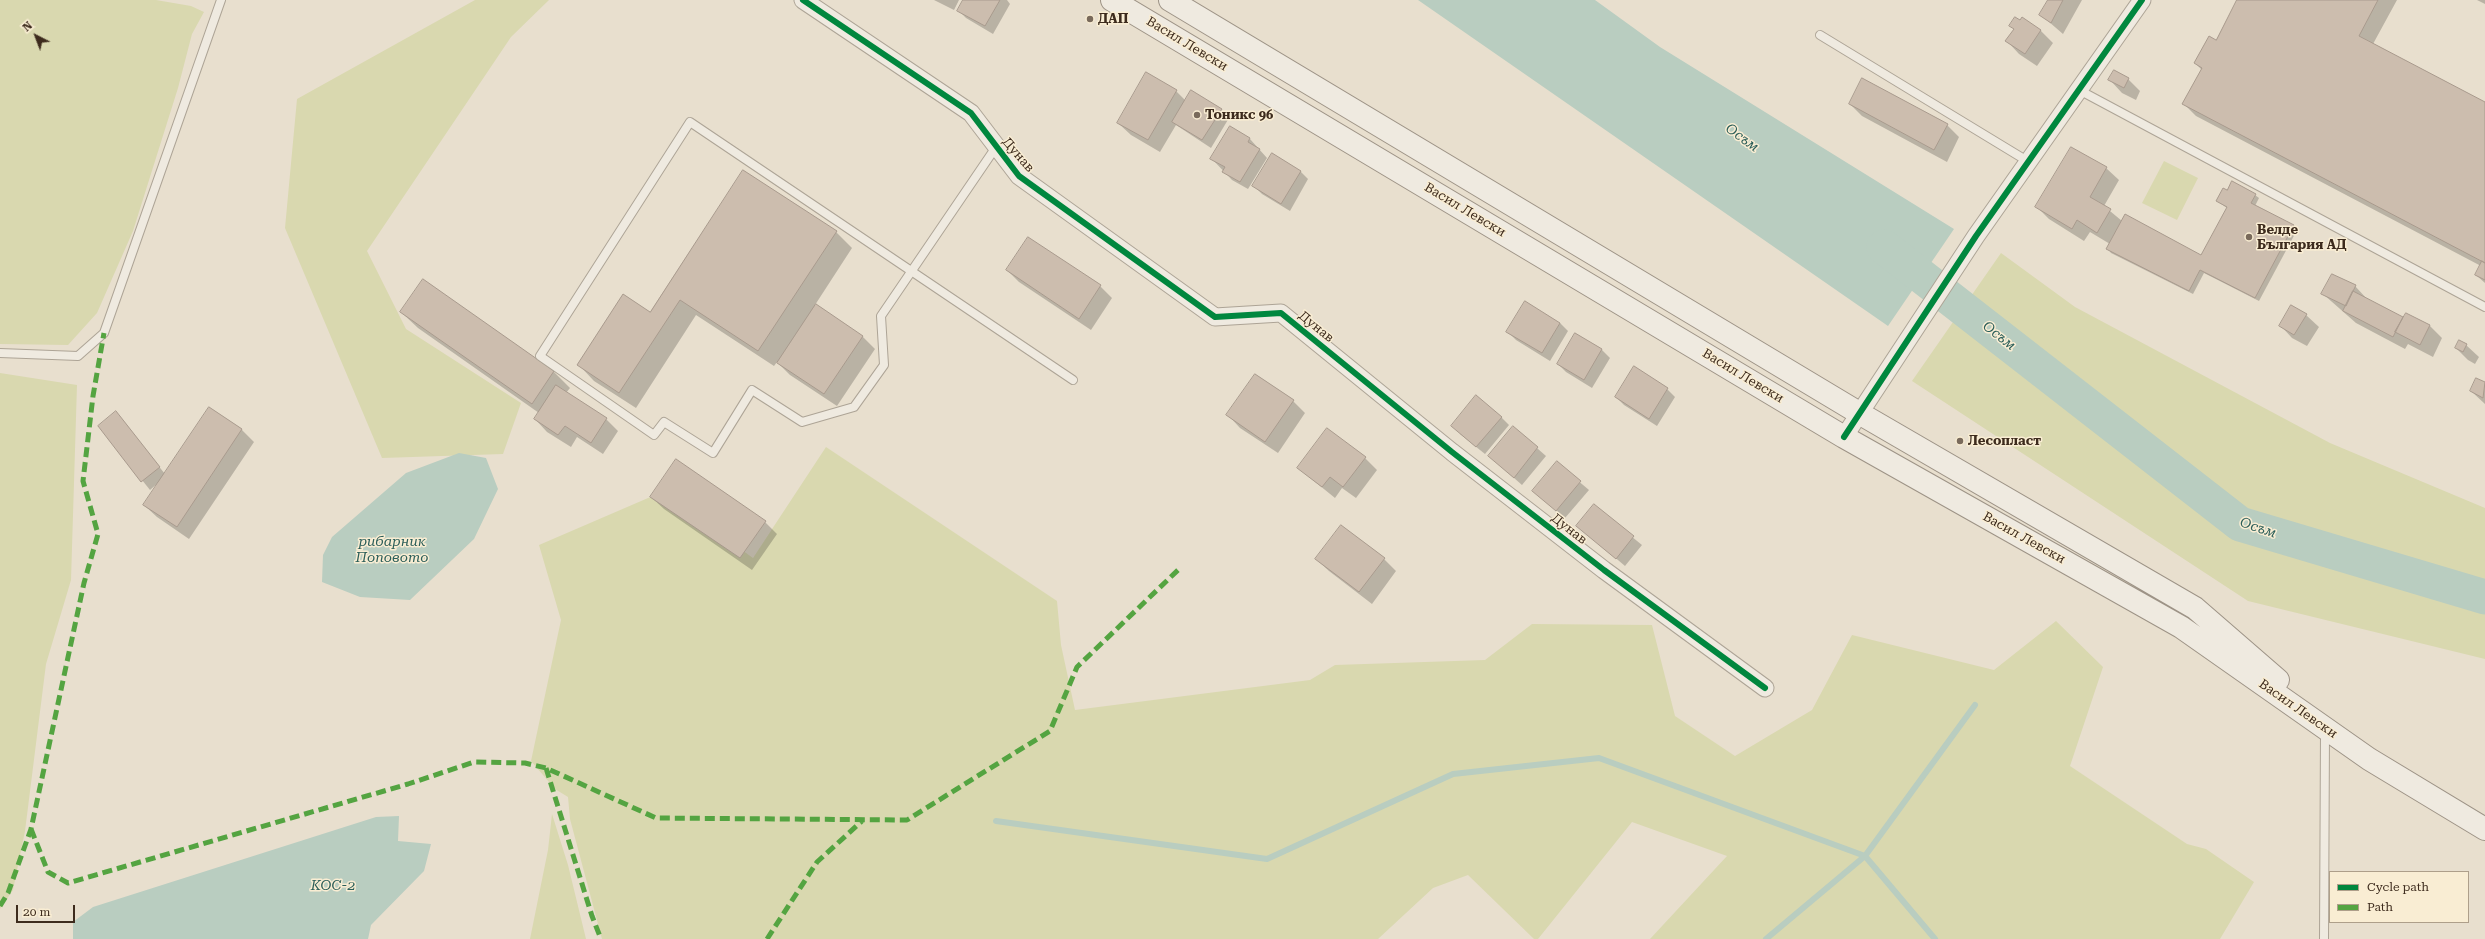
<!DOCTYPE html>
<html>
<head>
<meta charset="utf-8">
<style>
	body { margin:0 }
	#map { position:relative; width:2485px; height:939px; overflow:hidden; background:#e8dfce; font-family:"Roboto Serif",serif }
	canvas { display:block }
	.legend { position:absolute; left:2329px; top:871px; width:140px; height:52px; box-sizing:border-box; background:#f9edd3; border:1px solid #ae9f8a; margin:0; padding:5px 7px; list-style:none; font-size:12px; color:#3d2b1d }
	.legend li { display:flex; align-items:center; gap:8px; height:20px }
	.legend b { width:20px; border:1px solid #ae9f8a }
	.north { position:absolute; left:16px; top:16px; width:40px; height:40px; -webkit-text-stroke:3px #f9edd3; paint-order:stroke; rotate:318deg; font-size:11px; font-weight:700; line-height:16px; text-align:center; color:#3d2b1d }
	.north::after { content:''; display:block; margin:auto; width:14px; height:18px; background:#3d2b1d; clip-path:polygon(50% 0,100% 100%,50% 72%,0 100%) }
	.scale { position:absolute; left:16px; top:905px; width:59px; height:18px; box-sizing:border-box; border:2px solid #3d2b1d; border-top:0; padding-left:5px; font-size:12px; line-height:14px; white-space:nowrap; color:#3d2b1d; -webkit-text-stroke:3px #f9edd3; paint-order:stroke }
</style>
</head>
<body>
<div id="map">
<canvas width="2485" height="939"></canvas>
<ul class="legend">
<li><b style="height:5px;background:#00873e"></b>Cycle path</li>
<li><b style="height:5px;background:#54a441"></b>Path</li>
</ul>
<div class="north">N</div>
<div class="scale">20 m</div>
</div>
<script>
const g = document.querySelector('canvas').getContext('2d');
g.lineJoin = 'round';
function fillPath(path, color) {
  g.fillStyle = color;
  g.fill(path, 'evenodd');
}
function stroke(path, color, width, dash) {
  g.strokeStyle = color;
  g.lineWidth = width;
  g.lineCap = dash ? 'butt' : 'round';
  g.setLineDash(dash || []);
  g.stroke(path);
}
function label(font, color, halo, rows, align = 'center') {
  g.font = font + ' "Roboto Serif",serif';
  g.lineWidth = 3;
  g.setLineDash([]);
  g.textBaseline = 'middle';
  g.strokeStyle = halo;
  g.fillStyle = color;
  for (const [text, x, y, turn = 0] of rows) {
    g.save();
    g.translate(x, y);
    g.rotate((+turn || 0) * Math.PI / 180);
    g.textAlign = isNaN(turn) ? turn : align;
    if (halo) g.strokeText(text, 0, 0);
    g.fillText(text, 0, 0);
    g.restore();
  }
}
fillPath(new Path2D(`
	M0,0H156L191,6L204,12L192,34L178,88L133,231L97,313L68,345L0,344Z
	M475,0H549L511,37L367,251L406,329L521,403L503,454L382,458L285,228L297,99Z
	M2164,161L2198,178L2177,220L2142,203Z
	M2001,253L2075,307L2330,443L2485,508V659L2248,601L1912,381Z
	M0,373L77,385L71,580L46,664L25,831L13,890L0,909Z
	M826,447L1057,601L1061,645L1075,710L1310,680L1335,665L1485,660L1532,624L1652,625L1675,716L1735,756L1812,710L1852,635L1994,670L2056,621L2103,667L2070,766L2187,844L2206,849L2254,882L2220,939H1650L1727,856L1632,822L1538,939H1534L1468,875L1433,888L1378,939H602L570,819L568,797L555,789L531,761L561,620L539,545L662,492L753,558Z
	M552,814L568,865L586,939H530L548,850Z`), '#d9d8af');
fillPath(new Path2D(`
	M1418,0H1595L1660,47L1954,229L1888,326Z
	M459,453L486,458L498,489L474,539L410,600L360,597L322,582L323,555L332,537L406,473Z
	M399,816L398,841L431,844L424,871L371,925L368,939H73V922L93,907L376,817Z`), '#b9cdc0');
fillPath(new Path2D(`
	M934,0H959L954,10Z
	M964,0H1007L1010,4L993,34L966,18L958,10Z
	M2049,0H2082L2063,34L2041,15Z
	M2238,0H2397L2373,44L2485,103V283L2476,275L2481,266L2196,116L2183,103L2202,70L2195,63L2217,41Z
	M2477,0H2485V4Z
	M2022,19L2041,31L2053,43L2037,66L2019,54L2007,41L2015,30L2011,26Z
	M1147,74L1176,91L1186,101L1221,110L1229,118L1211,148L1176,125L1160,152L1131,135L1118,123Z
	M2128,79L2140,91L2136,100L2122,93L2110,80Z
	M1850,104L1947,125L1959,137L1947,162L1862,116Z
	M1250,139L1267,158L1248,189L1232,180L1212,159Z
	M2106,168L2119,180L2104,206L2122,221L2202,256L2227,208L2217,201L2227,191L2255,195L2259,198L2255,206L2294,226L2297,230L2259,301L2204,273L2193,294L2111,253L2108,249L2110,244L2090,232L2084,241L2049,219L2037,207Z
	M744,171L836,232L852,248L815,305L862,336L875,349L837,406L790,375L777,362L774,366L696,315L636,408L594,381L578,364L651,313Z
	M1300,171L1308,179L1290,211L1262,194L1254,186Z
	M1028,238L1100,286L1112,298L1091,330L1019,282L1007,270Z
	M423,281L554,372L570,388L566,393L606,419L618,431L603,454L577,437L571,447L547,432L535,419L539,413L418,328L401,312Z
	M2355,286L2367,299L2403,319L2406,314L2430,326L2442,338L2433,357L2408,344L2405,349L2356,323L2323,294Z
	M2292,306L2306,315L2319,327L2307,346L2292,338L2280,325Z
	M1560,323L1568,331L1550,361L1516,340L1508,332Z
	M1576,334L1602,350L1610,358L1592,388L1566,372L1558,364Z
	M2466,345L2479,357L2475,364L2468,360L2456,348Z
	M2477,379L2485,383V404L2471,391Z
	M1667,389L1675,397L1657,426L1624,405L1616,397Z
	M1293,401L1305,413L1278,453L1240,428L1228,415Z
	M209,408L242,430L254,442L189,539L157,517L144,505L159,482L150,490L99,426L116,413L165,474Z
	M1501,417L1509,425L1485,454L1460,434Z
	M1513,427L1546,456L1522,485L1489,456Z
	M1365,458L1377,470L1356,498L1342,488L1335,498L1298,468Z
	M1557,463L1589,490L1565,518L1534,491Z
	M651,497L765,522L777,534L752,570L664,509Z
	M1594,506L1642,545L1625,566L1578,526Z
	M1316,559H1384L1396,571L1372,604L1329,571Z`), '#0003');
stroke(new Path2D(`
	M996,821L1267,859L1453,774L1599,758L1865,856L1766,939
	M1935,939L1865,856L1975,705`), '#b9cdc0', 6);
stroke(new Path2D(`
	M1884,247L2240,524L2485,597`), '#b9cdc0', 35);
const building = new Path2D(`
	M963,0H1000L985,26L957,11Z
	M2048,0H2063L2051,23L2039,15Z
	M2237,0H2378L2359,36L2485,102V263L2182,104L2202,68L2194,63L2209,36L2216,40Z
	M2015,17L2020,20L2022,17L2041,30L2025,54L2005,41L2014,29L2009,26Z
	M2114,70L2129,78L2124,88L2108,80Z
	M1146,72L1177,90L1148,140L1117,123Z
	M1862,78L1948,124L1934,150L1849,104Z
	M1191,90L1222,109L1202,140L1172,122Z
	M1230,126L1250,138L1248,142L1260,149L1240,182L1222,172L1225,167L1210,159Z
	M2071,147L2107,167L2090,197L2111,209L2097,233L2077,220L2072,229L2035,207Z
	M1272,153L1301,171L1281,204L1252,186Z
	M743,170L837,231L758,351L680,300L619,393L577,365L623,294L650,312Z
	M2232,181L2256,194L2251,203L2294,225L2255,298L2200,270L2189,291L2106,249L2125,214L2201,255L2227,207L2216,201L2223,188L2227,190Z
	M1028,237L1101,285L1079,319L1006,270Z
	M2482,261L2485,263V280L2475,275Z
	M2332,274L2356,285L2346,306L2321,294Z
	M423,279L554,371L532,404L400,312Z
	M2353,291L2403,317L2393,337L2343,311Z
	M1525,301L1560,323L1542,353L1506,332Z
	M816,304L863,336L824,394L777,363Z
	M2291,305L2307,314L2294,335L2279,326Z
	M2406,313L2430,325L2420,345L2395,332Z
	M1575,333L1602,349L1584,380L1557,364Z
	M2459,340L2467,344L2463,352L2455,348Z
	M1634,366L1668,388L1649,419L1615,397Z
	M1255,374L1294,400L1265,442L1226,415Z
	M2476,378L2485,382L2483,398L2470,391Z
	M556,385L607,418L591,443L565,426L558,435L534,419Z
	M1476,395L1502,417L1476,447L1451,426Z
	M209,407L242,429L177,527L143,505Z
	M116,411L160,467L141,482L98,426Z
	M1513,426L1538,447L1514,478L1488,456Z
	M1327,428L1366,457L1343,487L1330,477L1322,487L1297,468Z
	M676,459L766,521L740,558L650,497Z
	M1557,461L1581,481L1556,511L1532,491Z
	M1594,504L1634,536L1616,559L1576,526Z
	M1341,525L1385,558L1359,592L1315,559Z`);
fillPath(building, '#ccbdae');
stroke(building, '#a89a8d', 1);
const lane = new Path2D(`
	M1820,35L2029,162
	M2079,90L2485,307
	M996,147L881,316L884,365L854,407L802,422L752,390L713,453L664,422L654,435L540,356L690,122L1073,380
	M0,353L78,356L104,333L221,0
	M2324,939L2325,731`);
const street = new Path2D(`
	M803,0L971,113L1019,176L1215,317L1281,313L1452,452L1604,570L1765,688
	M1844,437L1976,236L2142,0`);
const secondary = new Path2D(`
	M1112,0L1844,437L2181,627L2369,759L2485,829
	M1170,0L1859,413L2195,608L2278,680`);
stroke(lane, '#ada496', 10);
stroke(street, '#ada496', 19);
stroke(secondary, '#9d9386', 24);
stroke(lane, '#efeae0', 8);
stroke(street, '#efeae0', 17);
stroke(secondary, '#efeae0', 22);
stroke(new Path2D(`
	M546,768L592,916L601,939
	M31,829L48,872L68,883L408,784L474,762L525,763L546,768L656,818L907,820L1050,731L1077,667L1178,570
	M0,906L8,893L31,829L84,583L98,534L83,481L93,396L104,333
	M767,939L817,862L862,821`), '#54a441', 5, [10, 5]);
stroke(new Path2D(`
	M803,0L971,113L1019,176L1215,317L1281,313L1452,452L1604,570L1765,688
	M1844,437L1976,236L2142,0`), '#00873e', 6);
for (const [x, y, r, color] of [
	[1090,19,4,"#796a5b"],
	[1197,115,4,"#796a5b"],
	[2249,237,4,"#796a5b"],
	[1960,441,4,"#796a5b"]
]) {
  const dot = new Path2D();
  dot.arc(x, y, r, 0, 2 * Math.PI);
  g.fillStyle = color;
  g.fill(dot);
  stroke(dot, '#f9edd3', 1.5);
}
label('bold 13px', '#3d2b1d', '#f9edd3', [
	["ДАП",1098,19],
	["Тоникс 96",1205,115],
	["Велде",2257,230],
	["България АД",2257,245],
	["Лесопласт",1968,441]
], 'left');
label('13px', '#3d2b1d', '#f9edd3', [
	["Васил Левски",1187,44,31],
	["Дунав",1018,155,49],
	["Васил Левски",1465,210,31],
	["Дунав",1316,327,39],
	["Васил Левски",1743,376,31],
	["Дунав",1569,529,38],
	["Васил Левски",2024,538,29],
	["Васил Левски",2298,709,35]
]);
label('italic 14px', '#2b5e59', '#f9edd3', [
	["Осъм",1742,138,36],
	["Осъм",1999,336,38],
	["Осъм",2258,528,19],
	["рибарник",392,542],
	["Поповото",392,558],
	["КОС-2",333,886]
]);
</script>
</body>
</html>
